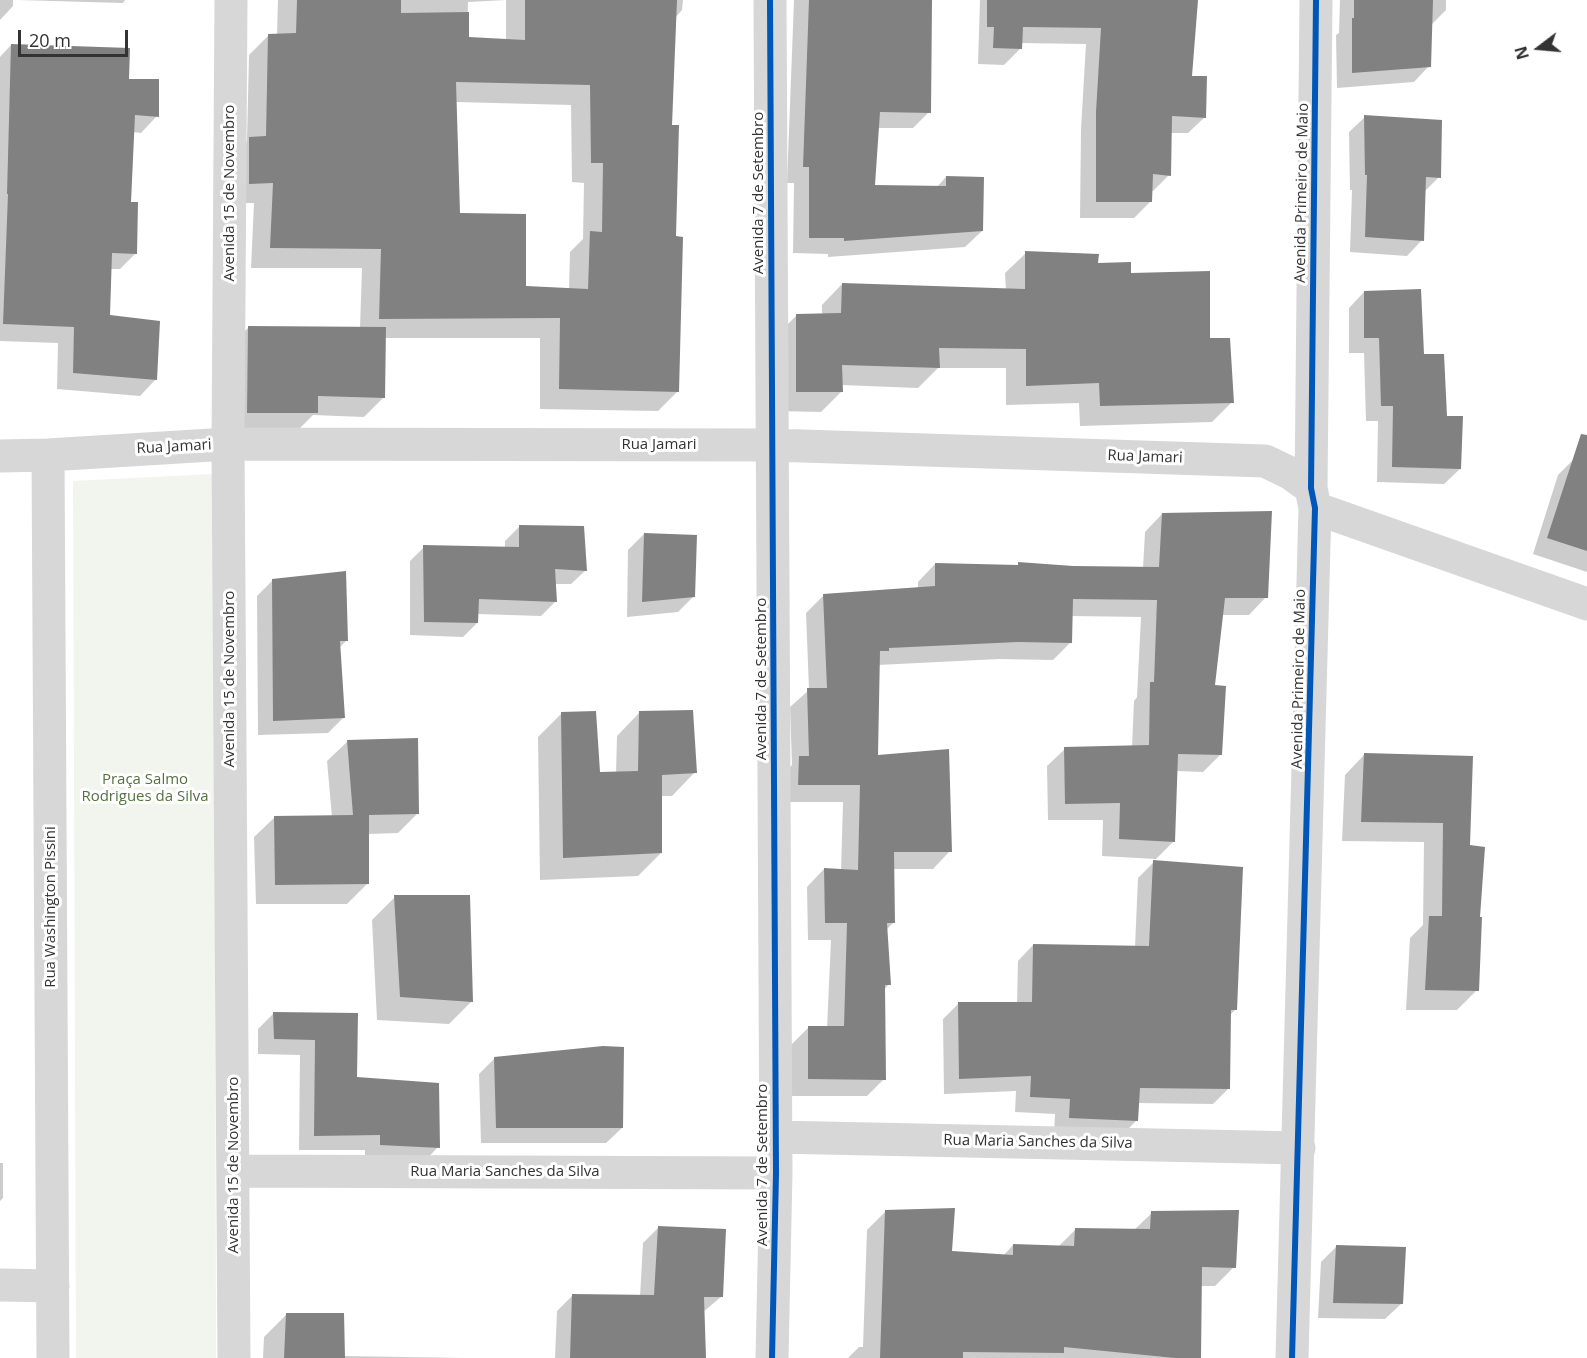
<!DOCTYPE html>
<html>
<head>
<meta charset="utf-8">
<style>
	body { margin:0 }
	#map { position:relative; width:1587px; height:1358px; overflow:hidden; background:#fff; font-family:"Open Sans",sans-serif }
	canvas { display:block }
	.north { position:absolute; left:1509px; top:18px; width:60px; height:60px; -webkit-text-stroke:4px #fff; paint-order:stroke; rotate:254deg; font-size:16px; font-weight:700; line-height:24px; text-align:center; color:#333 }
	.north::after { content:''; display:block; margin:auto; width:21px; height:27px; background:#333; clip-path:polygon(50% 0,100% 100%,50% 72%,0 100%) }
	.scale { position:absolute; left:18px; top:30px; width:110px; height:27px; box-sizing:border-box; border:3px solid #333; border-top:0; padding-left:8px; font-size:18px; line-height:21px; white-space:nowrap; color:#333; -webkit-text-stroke:4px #fff; paint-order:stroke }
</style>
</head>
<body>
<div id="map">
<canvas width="1587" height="1358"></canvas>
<div class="north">N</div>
<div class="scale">20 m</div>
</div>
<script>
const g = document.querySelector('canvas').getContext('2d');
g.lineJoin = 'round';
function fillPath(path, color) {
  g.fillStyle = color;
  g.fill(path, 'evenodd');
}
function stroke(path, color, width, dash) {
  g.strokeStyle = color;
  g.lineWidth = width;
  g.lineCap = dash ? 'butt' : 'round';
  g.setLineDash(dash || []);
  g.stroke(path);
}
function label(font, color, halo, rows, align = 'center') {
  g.font = font + ' "Open Sans",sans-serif';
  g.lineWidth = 6;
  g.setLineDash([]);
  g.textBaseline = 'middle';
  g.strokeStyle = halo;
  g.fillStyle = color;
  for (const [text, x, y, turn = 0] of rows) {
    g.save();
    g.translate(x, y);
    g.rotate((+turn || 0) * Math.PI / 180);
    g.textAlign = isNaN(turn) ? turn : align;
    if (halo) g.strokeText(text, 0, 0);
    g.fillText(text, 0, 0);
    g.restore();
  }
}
fillPath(new Path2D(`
	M214,474L216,1358H76L73,481Z`), '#f1f5ed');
fillPath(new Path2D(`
	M0,0H13V6L0,20Z
	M18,0H125L123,3Z
	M278,0H683L682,10L675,18L671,126L678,391L658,411L540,409V338H385L384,397L364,417L313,415L296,432L228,433V348L248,328H360L362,268H251L254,203H230V158L247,141L249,55L269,35H277ZM506,0V41L467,38L468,2ZM456,102L571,105L572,182L584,183L583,239L570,252L569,289L524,287L459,215Z
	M794,0H930L929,112L913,128H878L874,186L936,188L946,177L982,231L965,247L828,257V254L793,253L794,183H787Z
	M980,0H1196L1191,77L1205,117L1188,133H1170L1169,175L1153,191H1151L1150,202L1134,218H1080L1081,129L1086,44L1021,43L1020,49L1004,65L978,64Z
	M1340,0H1446V10L1431,25L1429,66L1414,82L1337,88L1336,35L1339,33Z
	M11,45L128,81L157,116L141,133L133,132L129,203L136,253L120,269H110L108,317L156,379L140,396L57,389L58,343L0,341V57Z
	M1365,117L1439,177L1424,192L1422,240L1407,256L1350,252L1352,190H1350L1349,132Z
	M1026,253L1097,264L1130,275L1209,339L1232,402L1212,422L1080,426L1079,403L1006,405V368H938L918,388L841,385L842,391L821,412L777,411L776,336L797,315H822V305L842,284L1006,290L1005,273Z
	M1364,292L1422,355L1446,417L1460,469L1444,484L1377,482L1378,421H1366L1364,353H1349V308Z
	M1574,459L1587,464V572L1533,554L1558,475Z
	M1162,514L1266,597L1249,615H1221L1214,687L1221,754L1203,772L1176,771L1174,841L1156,859L1102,856L1103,820H1048L1047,766L1065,749L1132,747L1134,701L1137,697L1141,617L1071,616V642L1053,660L999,659L878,665L876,757L950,851L933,869H893V923L886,930L889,984L884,990V1079L867,1096H791V1045L809,1027L827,1028L831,940H808L807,887L824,869L841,871L843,802H781L782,775L792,765L790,707L809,690L806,613L823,596L918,589V582L935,564L1016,567L1019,564L1073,568H1143L1145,532Z
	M519,527L586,570L571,584H554L555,602L541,616L477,614V623L463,637L410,635V561L424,547L505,548V541Z
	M644,534L694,596L678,612L627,617L628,550Z
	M273,580L346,641L339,648L343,718L328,733L258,735L257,596Z
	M640,712L695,772L672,796H660L661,853L638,876L540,880L538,737L562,713L598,774L616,773L617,736Z
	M347,742L418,813L398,833L368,834L367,884L347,904H256L254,837L274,818L332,817L327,761Z
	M1364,755L1471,758L1468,846L1478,919L1477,990L1457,1010H1406L1410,938L1423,925L1424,842L1342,841L1345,775Z
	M1154,862L1235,1010L1229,1016L1228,1089L1213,1104L1137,1103L1136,1121L1121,1136L1054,1133L1055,1114L1015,1112L1016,1091L944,1094L943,1019L958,1004H1017L1018,961L1033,945L1135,947L1138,878Z
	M395,897L472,1001L449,1024L377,1020L372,920Z
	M274,1013L356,1015L355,1078L438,1147L423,1163L365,1160V1150H299L300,1055L258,1054V1029Z
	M495,1058L622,1128L606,1143H481L479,1074Z
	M0,1163H3V1198L0,1201Z
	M886,1211L951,1253L1003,1256L1013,1245L1058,1247L1075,1230H1134L1152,1213L1234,1267L1215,1286H1201L1199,1358H848L859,1347H863L867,1230Z
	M659,1227L721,1297L703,1312L705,1358H555L557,1311L572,1296L640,1297L643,1243Z
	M1337,1246L1401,1304L1385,1319L1318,1318L1321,1262Z
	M287,1314L343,1356L465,1358H263L264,1337Z`), '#0003');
fillPath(new Path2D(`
	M297,0H401V13L469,12V37L525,40V0H677L672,125H679L676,236L683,237L679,392L559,389L560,318L379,319L381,249L270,248L273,183L249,184V137L266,136L268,34L296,33ZM456,82L590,85L591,163H603L602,232L590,231L588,289L526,286V214L460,213Z
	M809,0H932L931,113L880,112L875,185L946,186V176L984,177L983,231L844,241V238H809V167H803Z
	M987,0H1198L1192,76H1207L1206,118L1172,116L1171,176L1153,174L1152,202H1096V112L1101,28L1023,27L1022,49L993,48L994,27H987Z
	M1354,0H1433L1431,67L1352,73V18H1354Z
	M11,44L130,48L129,79H159V117L135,115L131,202H138L137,254L112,253L110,315L160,321L157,380L73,373L74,327L3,324L8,194H7Z
	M1364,115L1442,120L1441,178L1426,177L1424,241L1365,237L1367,175H1365Z
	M1025,251L1099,254L1098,263L1131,262V273L1210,271V338H1230L1234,403L1100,406L1099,383L1026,386V349L939,348L940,368L842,365L843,392H796V314L841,313L842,283L1025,289Z
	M1421,289L1424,354H1444L1447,416H1463L1461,469L1392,467L1393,406H1381L1379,338H1364V291Z
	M248,326L386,327L385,398L318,396V413H247Z
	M1581,434L1587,435V551L1547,538Z
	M1272,511L1268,598H1225L1215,685L1226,686L1222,755L1178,754L1175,842L1119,839L1120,803L1065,804L1064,747L1149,745L1150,682H1154L1157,600L1073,599L1072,643L1018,642L889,648V651H880L878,755L949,749L952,852H894L895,923H887L891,985H885L886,1080L808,1079V1026H844L847,923H825L824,868L858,870L860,785H798L799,756H809L807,688H827L823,594L935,586V563L1018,565V562L1073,566L1159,567L1162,513Z
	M519,525L584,526L587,571L555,569L557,602L479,599L478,623L424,622L423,545L519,547Z
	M644,533L697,535L695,597L642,602Z
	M346,571L348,641H340L345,718L273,721L272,579Z
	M693,710L697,773L662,775V853L563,858L561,712L596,711L600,772L638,771L639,711Z
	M418,738L419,814L369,815V884L275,885L274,816L353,815L347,740Z
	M1364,753L1473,756L1470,845L1485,847L1480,917H1482L1479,991L1425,990L1429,916H1442L1443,823L1361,822Z
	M1153,860L1243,867L1237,1010H1231L1230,1089L1140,1088L1138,1121L1069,1118L1070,1099L1030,1097L1031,1076L959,1079L958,1002H1032L1033,944L1149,946Z
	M394,895H470L473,1002L400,997Z
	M273,1012L358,1013L357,1077L439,1083L440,1148L380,1145V1135L314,1136L315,1040L274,1039Z
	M603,1046L624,1047L623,1128H496L494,1057Z
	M955,1208L952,1251L1013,1255V1244L1074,1246L1075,1228L1150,1229L1151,1211L1239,1210L1236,1268L1202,1267L1201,1358H1175L1064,1347V1353L963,1352V1358H880L885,1210Z
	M658,1226L726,1229L723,1297H704L706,1358H570L572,1294L654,1295Z
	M1336,1245L1406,1247L1403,1304L1333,1303Z
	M286,1313H344L345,1358H284Z`), '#818181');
stroke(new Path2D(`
	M231,0L228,444L234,1358
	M770,0L776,1173L772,1358
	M48,455L53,1358
	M0,456L48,455L228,444L772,445L1265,461L1290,473L1311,488
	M1315,508L1587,604
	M776,1137L1299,1148
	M234,1171L776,1173
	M0,1285L53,1286
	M1292,1358L1315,508L1311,488L1316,0`), '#d7d7d7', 33);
stroke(new Path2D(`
	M770,0L776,1173L772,1358
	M1292,1358L1315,508L1311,488L1316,0`), '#0057b8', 6);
label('15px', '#333', '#fff', [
	["Avenida 15 de Novembro",230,193,-90],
	["Avenida 7 de Setembro",759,193,-90],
	["Avenida Primeiro de Maio",1302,193,-89],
	["Rua Jamari",659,445],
	["Rua Jamari",174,447,-3],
	["Rua Jamari",1145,457,2],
	["Avenida 15 de Novembro",230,679,-90],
	["Avenida 7 de Setembro",762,679,-90],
	["Avenida Primeiro de Maio",1299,679,-89],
	["Rua Washington Pissini",51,907,-90],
	["Rua Maria Sanches da Silva",1038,1142,1],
	["Avenida 15 de Novembro",234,1165,-90],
	["Avenida 7 de Setembro",763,1165,-90],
	["Rua Maria Sanches da Silva",505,1172]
]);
label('15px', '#56703f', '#fff', [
	["Praça Salmo",145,780],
	["Rodrigues da Silva",145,797]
]);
</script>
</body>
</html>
